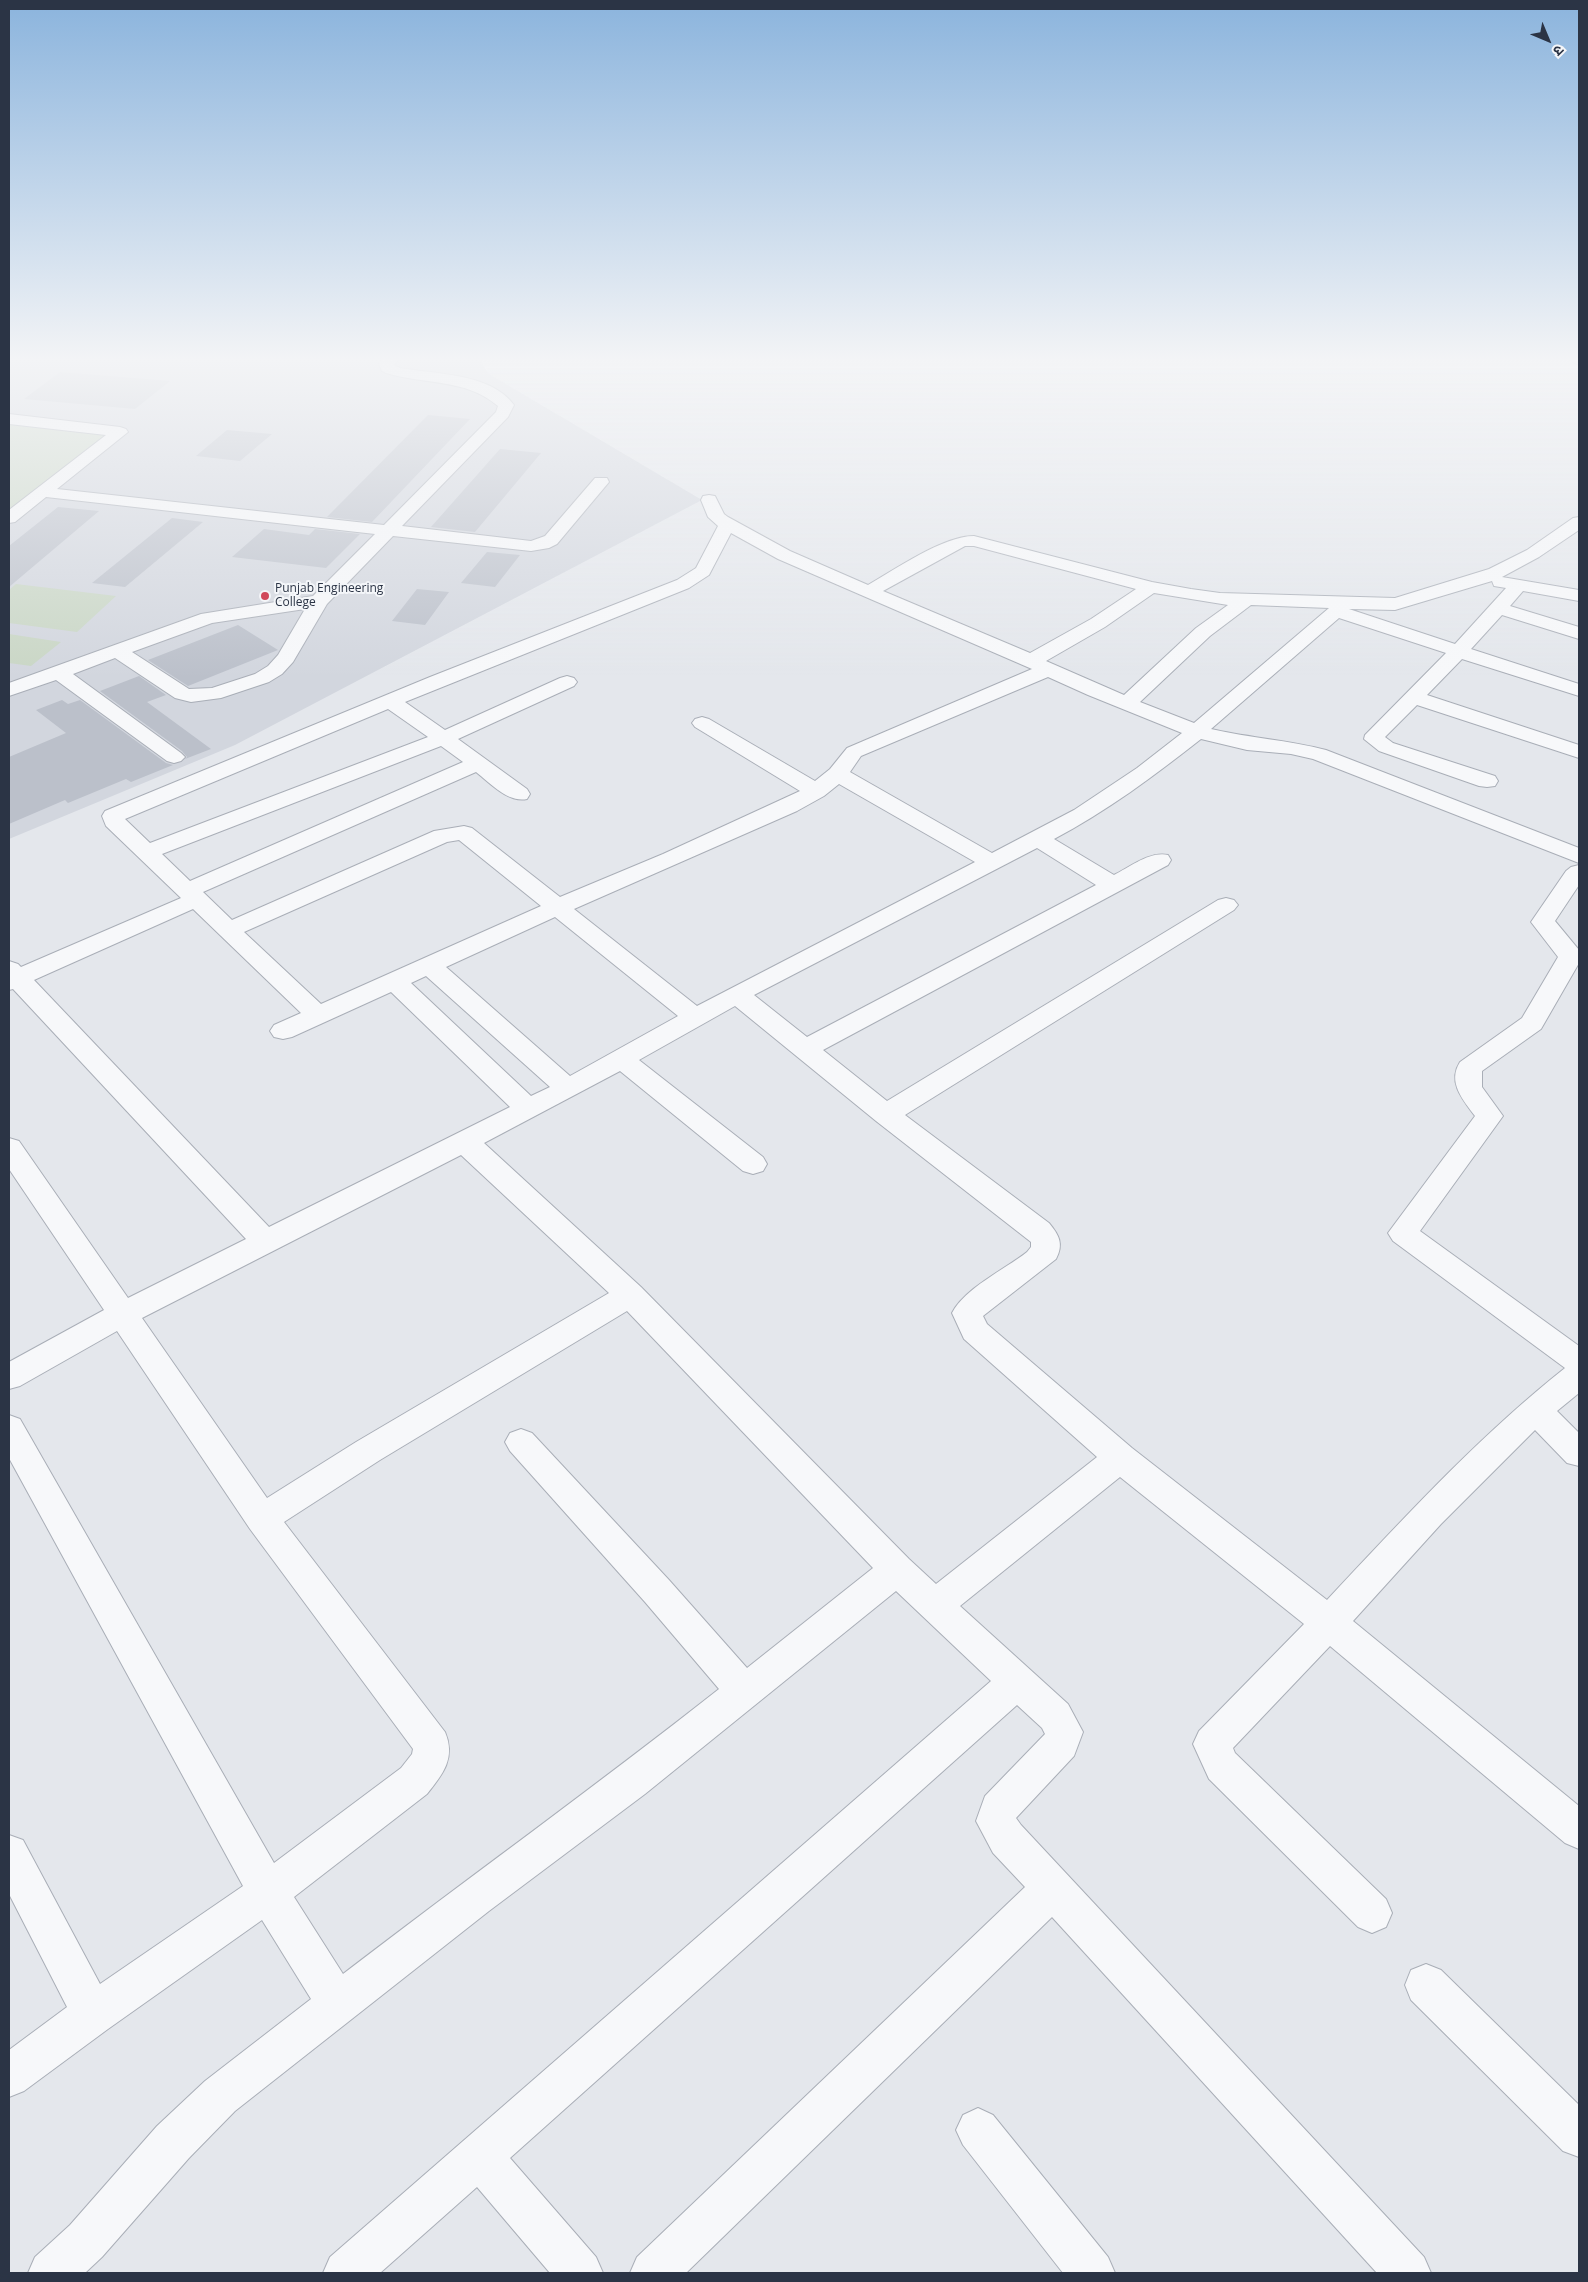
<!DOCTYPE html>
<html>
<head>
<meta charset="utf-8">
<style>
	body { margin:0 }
	#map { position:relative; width:1588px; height:2282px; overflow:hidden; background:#e4e7ec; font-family:"Open Sans","Noto Sans Devanagari",sans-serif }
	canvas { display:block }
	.frame { position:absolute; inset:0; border:10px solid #2b3445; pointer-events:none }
	.north { position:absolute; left:1523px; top:15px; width:50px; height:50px; -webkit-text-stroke:4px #f4f6f9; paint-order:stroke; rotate:135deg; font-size:14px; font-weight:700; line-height:20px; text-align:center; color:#2b3445 }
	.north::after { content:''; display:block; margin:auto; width:18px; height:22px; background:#2b3445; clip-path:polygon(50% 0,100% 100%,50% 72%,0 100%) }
</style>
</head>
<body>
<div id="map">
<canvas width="1588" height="2282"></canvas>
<div class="frame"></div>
<div class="north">उ</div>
</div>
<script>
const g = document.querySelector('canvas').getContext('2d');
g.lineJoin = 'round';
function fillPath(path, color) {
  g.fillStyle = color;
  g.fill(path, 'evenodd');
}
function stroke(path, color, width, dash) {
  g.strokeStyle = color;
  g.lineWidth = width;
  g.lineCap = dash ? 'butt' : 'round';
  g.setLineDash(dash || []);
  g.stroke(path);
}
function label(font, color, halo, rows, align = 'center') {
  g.font = font + ' "Open Sans",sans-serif';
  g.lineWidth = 4;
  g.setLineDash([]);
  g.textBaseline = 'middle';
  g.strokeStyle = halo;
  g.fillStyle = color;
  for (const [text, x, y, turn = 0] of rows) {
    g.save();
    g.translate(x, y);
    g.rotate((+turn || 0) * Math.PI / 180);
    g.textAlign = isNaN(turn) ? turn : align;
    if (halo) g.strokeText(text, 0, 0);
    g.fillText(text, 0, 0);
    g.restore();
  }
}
fillPath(new Path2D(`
	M9,358H478L489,374L702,500L235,745L9,839Z`), '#d2d6de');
fillPath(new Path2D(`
	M9,420L118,432L9,516Z
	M16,584L116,596L77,632L9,623V590Z
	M9,634L61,642L31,666L9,663Z`), '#c9d6c5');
fillPath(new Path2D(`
	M60,372L170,381L135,409L24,399Z
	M428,415L470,419L372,522L327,517Z
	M227,430L272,434L240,461L196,456Z
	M500,449L541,453L475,532L431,527Z
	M58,507L99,511L9,587V546Z
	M172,518L203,522L125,587L92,583Z
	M264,529L309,535L315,529L360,534L326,568L232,557Z
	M487,552L520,555L495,587L461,583Z
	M417,589L449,592L425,625L392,621Z
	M238,625L278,650L188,686L148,660Z
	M139,676L166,695L147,702L211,749L185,759L187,757L182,751L100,691Z
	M62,700L68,704L80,700L166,763L173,765L131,782L126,779L68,803L65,800L9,824V757L66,733L36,710Z`), '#bbc0ca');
const minor = new Path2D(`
	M384,358H400L394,365L400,368C434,374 491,373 514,405L508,417L402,526L531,541L545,536L595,478H607L609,482L557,544L549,548L531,551L393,536L327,604L293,662L282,674L269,682L221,698L191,702L175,698L115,658L73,674L181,753L185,757L181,761L174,763L167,761L56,680L9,696V683L201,614L313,596L375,534L46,497L15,522L9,523V510L106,435L9,424V414L120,427L126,429L128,432L57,489L384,525L496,412L498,406C465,378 425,385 386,373L382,371L379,364ZM305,609L278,655L268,666L255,674L212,688L189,689L132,652L212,623Z
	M1570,358H1579V364L1574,363Z
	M709,495L715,496L724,514L728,517L790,551L868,585C896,569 943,536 974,536L1152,582L1191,589L1220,593L1395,598L1489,569L1527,550L1573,518L1579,517V530L1539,557L1502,577L1579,590V601L1523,591L1510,606L1579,627V639L1502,615L1471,649L1579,684V696L1462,659L1427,695L1579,745V758L1417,705L1385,737L1393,743L1495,776L1498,781L1495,786L1487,787L1479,786L1379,751L1364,739L1365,735L1446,653L1339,618L1211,729C1250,738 1288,740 1326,750L1579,848V863L1313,759L1291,754L1247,750L1201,739C1154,776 1107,811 1054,839L1114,875C1130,867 1150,851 1168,855L1171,860L1168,865L823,1050L887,1101L1218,900L1226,898L1234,900L1238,905L1234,910L905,1115L1049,1223C1059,1235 1064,1244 1056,1259L983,1316L987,1324L1132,1448L1327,1600C1403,1519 1478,1437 1565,1368L1393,1241L1388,1233L1475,1116C1463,1100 1447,1082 1460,1062L1522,1018L1558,957L1531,922L1566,871L1571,867L1579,865V885L1555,921L1579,950V963L1541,1029L1482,1071V1087L1503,1116L1420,1231L1579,1346V1393L1557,1411L1579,1433V1466L1567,1463L1535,1430L1441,1524L1353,1621L1579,1806V1849L1565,1843L1330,1646L1233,1748L1235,1753L1386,1899L1392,1913L1386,1927L1372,1933L1358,1927L1209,1779L1193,1744L1199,1731L1304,1624L1120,1477L960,1606L1068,1704L1083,1732L1074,1756L1016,1818L1021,1825L1424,2257L1431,2273H1377L1052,1917L686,2273H630L637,2257L1025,1887L993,1853L976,1821L985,1796L1045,1734L1042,1728L1017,1705L510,2158L596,2257L603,2273H550L477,2187L380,2273H323L330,2257L991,1681L896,1591L645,1794L489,1911L235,2111L189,2158L102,2257L85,2273H28L35,2257L70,2225L157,2126L205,2081L311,1999L262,1920L108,2029L24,2091L9,2097V2050L67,2007L9,1894V1835L23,1840L100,1984L243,1886L9,1458V1415L20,1419L274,1863L401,1768L412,1754L413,1749L250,1529L117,1331L20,1386L9,1389V1362L104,1310L9,1169V1138L19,1141L128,1298L246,1239L13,989L9,990V961L18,964L21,967L181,898L106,826L102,816L105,811L430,677L677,580L696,568L718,526L708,517L701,500L703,496ZM731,533L778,559L1032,669L847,748L830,769L815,781L709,719L702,717L695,719L692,723L695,727L800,791L663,854L560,897L472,828L464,826L434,831L232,920L203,892L476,772C490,783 508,803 527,799L530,794L527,789L458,739L574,686L577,682L574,678L567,676L560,678L445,730L405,702L689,588L709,575ZM965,546H974L1136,589L1091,619L1030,653L883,591ZM1492,581L1494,586L1506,588L1455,644L1349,609L1395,610ZM1154,593L1228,605L1196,628L1124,695L1046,661L1105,627ZM1251,605L1329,608L1194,723L1140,702L1210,636ZM1048,677L1088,695L1182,733L1137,768L1074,810L992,853L850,772L861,756ZM388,709L428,737L150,843L125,819ZM441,746L463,762L190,881L162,854ZM839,784L975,862L697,1006L574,909L797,811L824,796ZM459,840L541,906L321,1004L244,932L447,842ZM1037,848L1096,885L807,1037L754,995ZM193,909L301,1013L274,1025L270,1031L274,1037L283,1039L292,1037L391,992L510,1107L269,1227L34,980ZM555,917L678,1016L570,1076L446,967ZM426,976L550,1087L531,1096L411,983ZM735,1006L876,1121L1031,1242V1247L1027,1252C1004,1270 965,1288 952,1313L964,1339L1097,1457L936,1584L909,1559L641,1287L484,1143L620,1071L743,1171L753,1174L763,1171L767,1164L763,1157L639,1060ZM461,1155L609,1293L356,1442L267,1498L142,1318ZM627,1311L873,1568L747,1668L669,1580L532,1433L521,1429L510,1433L505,1442L510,1451L645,1602L719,1689C596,1786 468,1878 343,1974L294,1897L427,1794C443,1774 456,1758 445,1732L284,1522L380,1460Z
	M1426,1964L1441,1970L1579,2105V2157L1563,2151L1411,2000L1405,1985L1411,1970Z
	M978,2108L993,2115L1108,2257L1115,2273H1063L963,2145L956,2130L963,2115Z`);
stroke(minor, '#a9aeb7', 2);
fillPath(minor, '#f7f8fa');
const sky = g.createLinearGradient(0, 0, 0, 678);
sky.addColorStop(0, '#8bb4dd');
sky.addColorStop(0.53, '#f3f4f6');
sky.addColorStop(1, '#f3f4f600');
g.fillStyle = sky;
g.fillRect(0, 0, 1588, 678);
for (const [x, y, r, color] of [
	[265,596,5,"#d1495b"]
]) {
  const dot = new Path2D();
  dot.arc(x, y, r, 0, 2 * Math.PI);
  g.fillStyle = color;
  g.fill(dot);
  stroke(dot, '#f4f6f9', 2);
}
label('12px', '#2b3445', '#f4f6f9', [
	["Punjab Engineering",275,589],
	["College",275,603]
], 'left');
</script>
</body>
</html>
